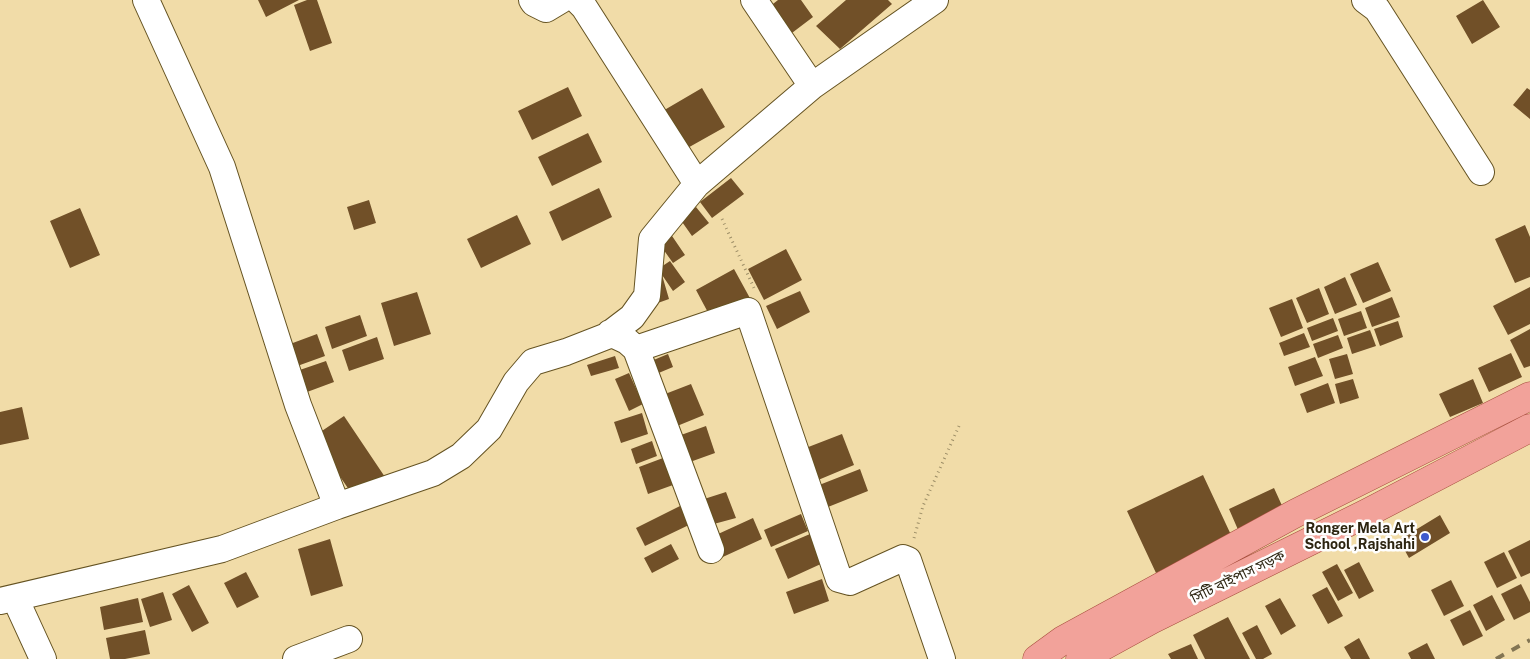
<!DOCTYPE html>
<html>
<head>
<meta charset="utf-8">
<style>
	body { margin:0 }
	canvas { display:block; background:#f1dca8 }
</style>
</head>
<body>
<canvas width="1530" height="659"></canvas>
<script>
const g = document.querySelector('canvas').getContext('2d');
g.lineJoin = 'round';
function fillPath(path, color) {
  g.fillStyle = color;
  g.fill(path, 'evenodd');
}
function stroke(path, color, width, dash) {
  g.strokeStyle = color;
  g.lineWidth = width;
  g.lineCap = dash ? 'butt' : 'round';
  g.setLineDash(dash || []);
  g.stroke(path);
}
function label(font, color, halo, rows, align = 'center') {
  g.font = font + ' "Public Sans","Noto Sans Bengali",sans-serif';
  g.lineWidth = 5;
  g.setLineDash([]);
  g.textBaseline = 'middle';
  g.strokeStyle = halo;
  g.fillStyle = color;
  for (const [text, x, y, turn = 0] of rows) {
    g.save();
    g.translate(x, y);
    g.rotate((+turn || 0) * Math.PI / 180);
    g.textAlign = isNaN(turn) ? turn : align;
    if (halo) g.strokeText(text, 0, 0);
    g.fillText(text, 0, 0);
    g.restore();
  }
}
fillPath(new Path2D(`
	M258,0H299L266,17Z
	M307,0H317L332,43L310,51L294,5Z
	M778,0H801L813,17L784,39L764,11Z
	M846,0H888L892,4L840,49L816,26Z
	M1483,0L1500,27L1472,44L1456,16Z
	M568,87L582,116L532,140L518,111Z
	M702,88L725,127L684,150L661,112Z
	M1527,88L1530,90V119L1513,105Z
	M588,133L602,162L552,186L538,157Z
	M731,178L744,194L712,218L700,202Z
	M599,188L612,217L562,241L549,212Z
	M369,200L376,223L354,230L347,207Z
	M696,207L709,223L692,236L680,219Z
	M80,208L100,255L70,268L50,221Z
	M517,215L531,244L481,268L467,239Z
	M1525,225L1530,237V277L1515,283L1495,239Z
	M670,233L685,255L673,263L658,242Z
	M786,249L802,280L764,300L748,269Z
	M670,261L685,282L673,291L658,269Z
	M1378,262L1391,291L1363,303L1350,274Z
	M734,269L751,300L712,320L696,290Z
	M662,275L669,299L655,304Z
	M1345,277L1357,305L1335,314L1324,287Z
	M1530,287V324L1508,335L1493,306Z
	M1319,288L1329,314L1307,323L1296,298Z
	M800,291L810,312L777,329L766,306Z
	M417,292L431,334L394,346L381,303Z
	M1392,297L1400,317L1372,327L1365,308Z
	M1292,299L1303,328L1281,337L1269,308Z
	M1361,311L1367,328L1344,336L1338,319Z
	M360,315L367,336L332,349L325,327Z
	M1333,318L1338,331L1312,341L1307,328Z
	M1398,321L1403,337L1380,346L1374,329Z
	M1530,329V366L1524,368L1510,340Z
	M1370,330L1376,346L1352,354L1347,338Z
	M1304,333L1310,347L1284,356L1279,343Z
	M317,334L325,356L289,369L282,347Z
	M1338,335L1343,348L1318,358L1313,344Z
	M377,337L384,359L349,371L342,350Z
	M1511,353L1522,377L1489,392L1478,368Z
	M668,354L673,367L637,382L632,369Z
	M1347,354L1353,374L1335,379L1329,359Z
	M615,356L619,368L591,376L587,365Z
	M1315,357L1323,376L1295,386L1288,367Z
	M326,361L334,382L299,395L291,373Z
	M629,373L643,404L629,411L615,379Z
	M1353,379L1359,398L1340,404L1335,384Z
	M1473,379L1483,403L1450,417L1439,394Z
	M1328,383L1335,403L1307,413L1300,394Z
	M691,384L704,415L660,433L647,401Z
	M22,407L29,439L0,445V412Z
	M642,413L648,434L621,443L614,422Z
	M344,416L387,480L356,500L313,437Z
	M706,426L715,453L690,462L681,435Z
	M842,434L854,465L811,483L798,451Z
	M652,441L657,456L636,464L631,449Z
	M663,458L673,485L648,494L639,467Z
	M860,469L868,491L818,511L809,489Z
	M1203,475L1232,537L1156,573L1127,511Z
	M1274,488L1284,510L1239,532L1229,509Z
	M726,492L736,518L710,525L701,500Z
	M682,505L691,524L645,546L636,528Z
	M801,514L808,531L771,547L764,530Z
	M1440,515L1450,533L1409,558L1399,540Z
	M753,518L762,539L714,561L705,540Z
	M810,534L823,563L788,579L775,549Z
	M330,539L343,586L311,596L298,549Z
	M1530,540V573L1521,577L1508,551Z
	M671,544L679,559L652,573L644,558Z
	M1504,552L1517,578L1497,588L1484,562Z
	M1359,562L1374,591L1359,599L1344,570Z
	M1337,564L1353,593L1338,601L1322,572Z
	M246,572L259,597L237,608L224,583Z
	M822,579L829,601L794,614L786,592Z
	M1451,580L1464,606L1444,616L1431,590Z
	M1521,584L1530,602V612L1514,620L1501,594Z
	M189,585L209,623L192,632L172,594Z
	M1327,587L1343,616L1328,624L1312,595Z
	M163,592L172,620L150,627L141,599Z
	M1492,595L1505,620L1486,631L1473,605Z
	M138,598L143,622L104,630L100,607Z
	M1280,598L1296,626L1281,635L1265,606Z
	M1470,610L1483,636L1463,646L1450,620Z
	M1228,617L1250,659H1205L1193,635Z
	M1257,625L1272,654L1263,659H1256L1242,633Z
	M145,630L150,654L125,659H110L106,638Z
	M1359,638L1370,659H1351L1344,647Z
	M1427,643L1435,659H1411L1408,653Z
	M1191,644L1198,659H1171L1168,654Z`), '#715028');
const minor = new Path2D(`
	M532,0L534,3L546,9L561,0
	M577,0L584,7L697,184
	M754,0L812,86
	M1365,0L1377,9L1481,172
	M610,333L627,341L636,349L748,311L839,579L850,582L903,558L908,560L942,659
	M636,349L711,550
	M337,506L433,473L461,456L489,429L516,382L533,362L566,352L607,336L632,317L647,296L652,239L697,184L812,86L935,0
	M15,598L43,659
	M0,601L222,549L337,506L298,405L222,167L146,0
	M296,659L349,639`);
const primary = new Path2D(`
	M1037,659L1063,640L1296,513L1530,396
	M1080,659L1151,620L1367,513L1530,428`);
stroke(minor, '#655322', 28);
stroke(primary, '#a74e3e', 29);
stroke(new Path2D(`
	M722,219L754,288
	M914,538L923,506L959,426`), '#9d8e67', 3, [1, 4]);
stroke(minor, '#fff', 26);
stroke(primary, '#f2a29a', 28);
stroke(new Path2D(`
	M1496,659L1530,640`), '#837553', 4, [9, 9]);
for (const [x, y, r, color] of [
	[1425,537,5,"#3d59cc"]
]) {
  const dot = new Path2D();
  dot.arc(x, y, r, 0, 2 * Math.PI);
  g.fillStyle = color;
  g.fill(dot);
  stroke(dot, '#fefefe', 2);
}
label('bold 14px', '#2c2410', '#fefefe', [
	["Ronger Mela Art",1415,529],
	["School ,Rajshahi",1415,545]
], 'right');
label('14px', '#2c2410', '#fefefe', [
	["সিটি বাইপাস সড়ক",1238,577,-26]
]);
</script>
</body>
</html>
